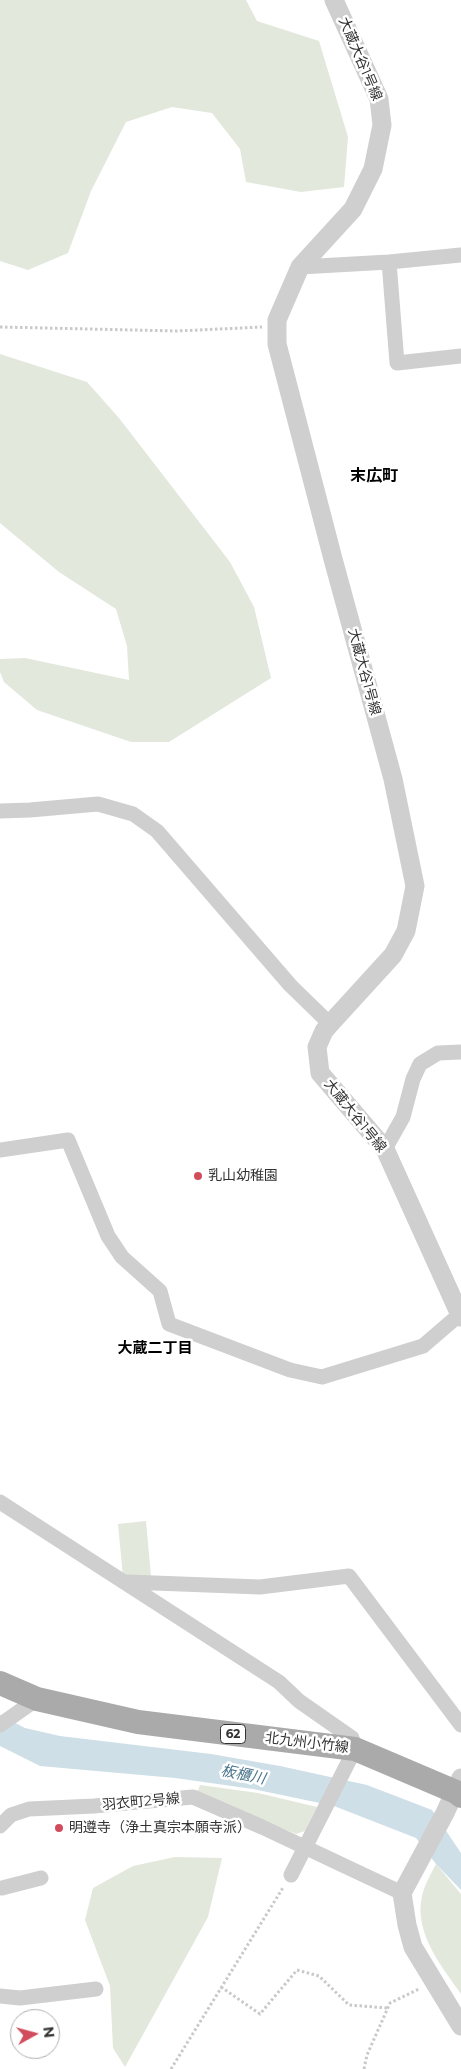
<!DOCTYPE html>
<html>
<head>
<meta charset="utf-8">
<style>
	body { margin:0 }
	#map { position:relative; width:461px; height:2069px; overflow:hidden; background:#fff; font-family:Montserrat,sans-serif }
	canvas { display:block }
	.north { position:absolute; left:10px; top:2009px; width:50px; height:50px; box-sizing:border-box; background:#fff; border:1px solid #adadad; border-radius:50%; rotate:83deg; font-size:14px; font-weight:700; line-height:20px; text-align:center; color:#323232 }
	.north::after { content:''; display:block; margin:auto; width:18px; height:22px; background:#d14c5c; clip-path:polygon(50% 0,100% 100%,50% 72%,0 100%) }
</style>
</head>
<body>
<div id="map">
<canvas width="461" height="2069"></canvas>
<div class="north">N</div>
</div>
<script>
const g = document.querySelector('canvas').getContext('2d');
g.lineJoin = 'round';
function fillPath(path, color) {
  g.fillStyle = color;
  g.fill(path, 'evenodd');
}
function stroke(path, color, width, dash) {
  g.strokeStyle = color;
  g.lineWidth = width;
  g.lineCap = dash ? 'butt' : 'round';
  g.setLineDash(dash || []);
  g.stroke(path);
}
function label(font, color, halo, rows, align = 'center') {
  g.font = font + ' Montserrat,"Noto Sans JP",sans-serif';
  g.lineWidth = 5;
  g.setLineDash([]);
  g.textBaseline = 'middle';
  g.strokeStyle = halo;
  g.fillStyle = color;
  for (const [text, x, y, turn = 0] of rows) {
    g.save();
    g.translate(x, y);
    g.rotate((+turn || 0) * Math.PI / 180);
    g.textAlign = isNaN(turn) ? turn : align;
    if (halo) g.strokeText(text, 0, 0);
    g.fillText(text, 0, 0);
    g.restore();
  }
}
fillPath(new Path2D(`
	M0,0H246L257,21L319,41L348,137L344,187L301,192L246,182L240,149L212,113L172,107L126,122L91,191L68,253L28,270L0,261Z
	M0,354L87,382L119,418L230,562L254,607L271,678L169,742H131L37,710L4,682L0,672V659L25,658L129,680L127,646L116,609L59,572L0,523Z
	M146,1521L151,1576L123,1577L118,1524Z
	M200,1785L258,1793L317,1807L305,1831L296,1834L247,1815L197,1793Z
	M175,1857L222,1858L208,1917L125,2067L113,2048L110,1986L85,1920L93,1888L133,1866Z
	M436,1864L461,1894V1994C440,1964 410,1928 424,1889C427,1880 432,1872 436,1864Z`), '#e2e8dc');
fillPath(new Path2D(`
	M0,1715L25,1728L60,1736L211,1754L280,1766L367,1785L432,1810L461,1853V1890L436,1864L416,1838L334,1806L253,1789L175,1778L40,1766L0,1746Z`), '#cedfe8');
stroke(new Path2D(`
	M0,327L177,331L262,327
	M221,1987L260,2014L297,1970L319,1976L349,2005L387,2008
	M171,2069L284,1886
	M364,2069L367,2055L390,2003L419,1989`), '#c9c9c9', 3, [2.5, 2.5]);
stroke(new Path2D(`
	M389,262L397,363L461,356
	M300,267L389,262L461,255
	M0,811L30,810L98,804L133,814L157,831L290,985L330,1024
	M385,1149L403,1117L413,1079L420,1064L438,1053L461,1052
	M0,1150L68,1140L108,1236L122,1257L160,1291L169,1324L290,1370L322,1377L423,1346L459,1315
	M0,1502L279,1682L299,1701L352,1738L355,1749L291,1875
	M128,1582L260,1587L349,1576L461,1725
	M0,1725L37,1699
	M0,1826L11,1815L29,1809L94,1806L193,1797L262,1827L402,1893
	M2,1888L41,1878
	M0,1996L20,1998L96,1989`), '#cfcfcf', 15);
stroke(new Path2D(`
	M334,0L379,99L382,125L373,169L353,209L300,267L277,320V344L333,559L393,779L415,886L406,931L393,955L330,1024L324,1031L317,1047L320,1073L385,1149L461,1317
	M461,1778L445,1813L402,1893L407,1925L413,1947L461,2026`), '#cfcfcf', 19);
stroke(new Path2D(`
	M0,1683L37,1699L138,1722L355,1749L456,1792L461,1796`), '#aaa', 24);
for (const [x, y, r, color] of [
	[198,1176,5,"#d14c5c"],
	[59,1828,5,"#d14c5c"]
]) {
  const dot = new Path2D();
  dot.arc(x, y, r, 0, 2 * Math.PI);
  g.fillStyle = color;
  g.fill(dot);
  stroke(dot, '#fff', 2);
}
for (const [x, y, w] of [
	[233,1734,25]
]) {
  const box = new Path2D();
  box.roundRect(x - w / 2, y - 9.5, w, 19, 4);
  g.fillStyle = '#fff';
  g.fill(box);
  stroke(box, '#323232', 1);
}
label('bold 12px', '#323232', null, [
	["62",233,1734]
]);
label('14px', '#323232', '#fff', [
	["大蔵大谷1号線",360,59,67],
	["大蔵大谷1号線",364,672,75],
	["大蔵大谷1号線",355,1116,51],
	["北九州小竹線",307,1743,7],
	["羽衣町2号線",141,1802,-5]
]);
label('14px', '#323232', '#fff', [
	["乳山幼稚園",208,1176],
	["明遵寺（浄土真宗本願寺派）",69,1828]
], 'left');
label('bold 15px', '#000', '#fff', [
	["大蔵二丁目",155,1349]
]);
label('italic 15px', '#49748b', '#fff', [
	["板櫃川",243,1775,12]
]);
label('bold 16px', '#000', '#fff', [
	["末広町",374,476]
]);
</script>
</body>
</html>
